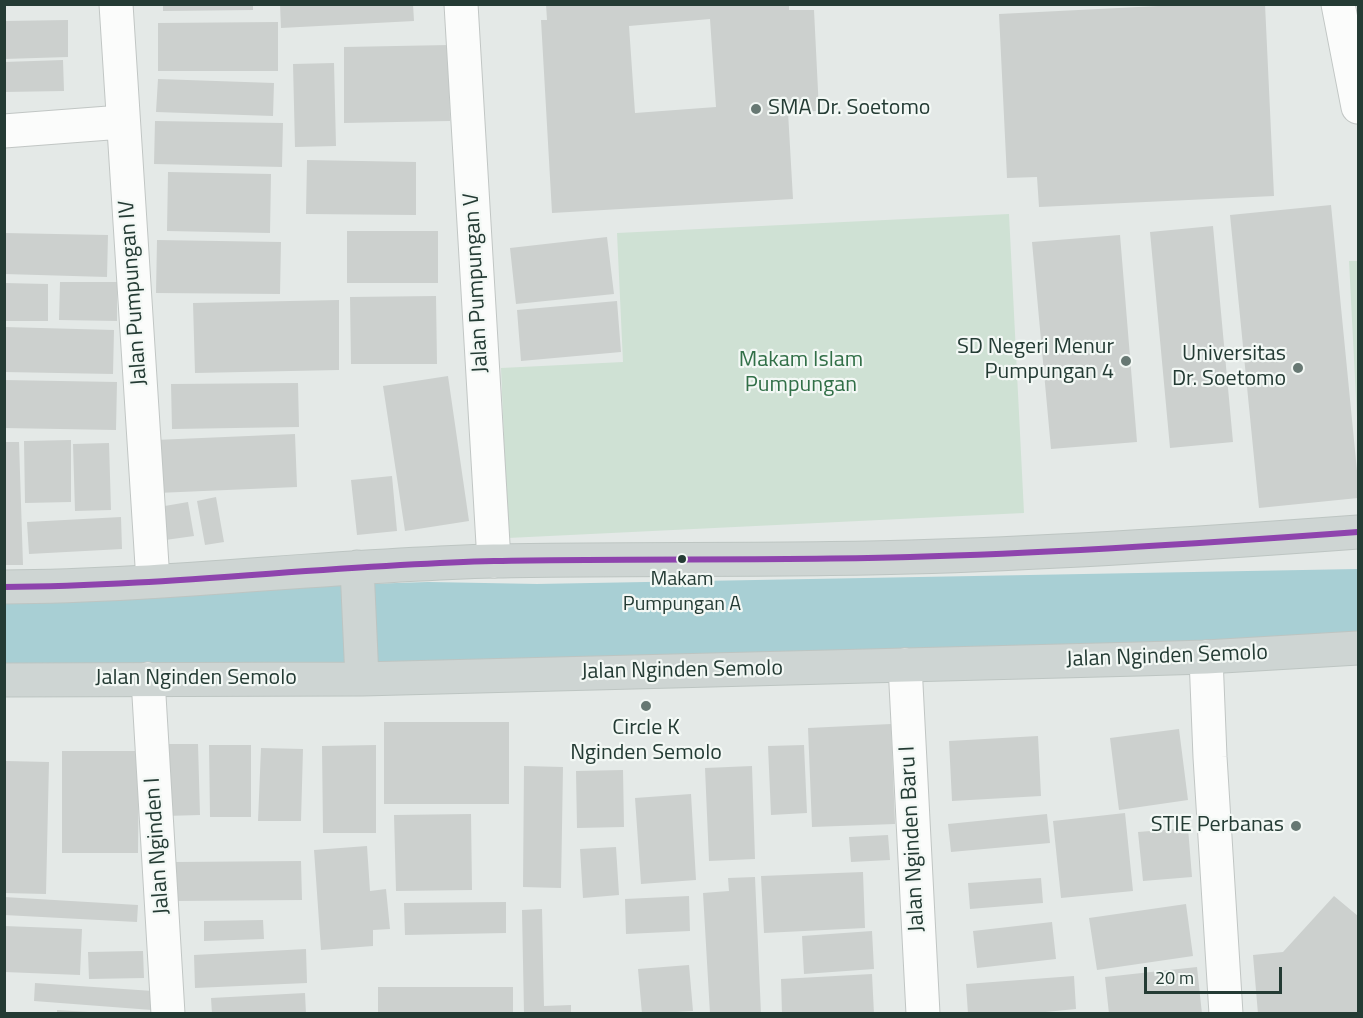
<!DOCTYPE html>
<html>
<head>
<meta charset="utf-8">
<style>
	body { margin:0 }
	#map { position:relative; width:1363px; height:1018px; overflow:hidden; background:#e4e9e7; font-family:"Titillium Web",sans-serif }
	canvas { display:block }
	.frame { position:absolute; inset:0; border:6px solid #243b34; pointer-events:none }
	.scale { position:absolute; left:1144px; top:967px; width:138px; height:27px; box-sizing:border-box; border:3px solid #243b34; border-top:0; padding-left:8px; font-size:18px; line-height:21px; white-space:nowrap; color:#243b34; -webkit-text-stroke:4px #f3f8f5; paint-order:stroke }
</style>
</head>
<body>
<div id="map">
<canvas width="1363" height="1018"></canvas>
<div class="frame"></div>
<div class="scale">20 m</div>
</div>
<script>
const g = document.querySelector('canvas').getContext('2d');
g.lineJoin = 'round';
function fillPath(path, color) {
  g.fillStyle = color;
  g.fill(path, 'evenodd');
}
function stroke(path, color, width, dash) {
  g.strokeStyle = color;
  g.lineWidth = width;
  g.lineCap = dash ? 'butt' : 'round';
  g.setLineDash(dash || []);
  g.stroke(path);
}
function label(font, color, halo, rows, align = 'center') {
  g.font = font + ' "Titillium Web",sans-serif';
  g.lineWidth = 4.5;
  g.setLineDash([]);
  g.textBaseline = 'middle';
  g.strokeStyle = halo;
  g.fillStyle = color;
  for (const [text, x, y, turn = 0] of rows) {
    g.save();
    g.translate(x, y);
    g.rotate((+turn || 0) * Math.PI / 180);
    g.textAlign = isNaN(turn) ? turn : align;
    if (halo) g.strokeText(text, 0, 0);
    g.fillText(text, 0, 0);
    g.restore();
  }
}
fillPath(new Path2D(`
	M1009,214L1024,513L508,538L501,368L623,362L617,233Z
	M1349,261H1358V437Z`), '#cfe1d4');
stroke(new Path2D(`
	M4,637L429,623L537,625L1358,610`), '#a8cfd4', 82);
fillPath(new Path2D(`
	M163,4H253V10L163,11Z
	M280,4H413L414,21L281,28Z
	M546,4H789V10H814L819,111L788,112L793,199L552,213L541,20H547ZM710,19L716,107L635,113L629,26Z
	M1198,4H1265L1274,196L1039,207L1037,177L1007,178L999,14Z
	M68,20V57L4,59V21Z
	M278,22V71H158V23Z
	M449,45L450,121L344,123V47Z
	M63,60L64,91L4,92V62Z
	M334,63L336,146L295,147L293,64Z
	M158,79L274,83L273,116L156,112Z
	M155,121L283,123L282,167L154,164Z
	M307,160L416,162V215L306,214Z
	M168,172L271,174L270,233L167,231Z
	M1331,205L1358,481V498L1259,508L1230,215Z
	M1213,226L1233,442L1170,448L1150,232Z
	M347,231H438V283H347Z
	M4,233L108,235L107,277L4,274Z
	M1120,235L1137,442L1051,449L1032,242Z
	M607,237L614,294L516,304L510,248Z
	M157,240L281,242L280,294L156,293Z
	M60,282H117V321L59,320Z
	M4,283L48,284V321H4Z
	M436,296L437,364H351L350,297Z
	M339,300V370L195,373L193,303Z
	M617,301L621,352L521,361L517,310Z
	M4,327L114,330L113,374L4,372Z
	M448,376L469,521L405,531L383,386Z
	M4,380L117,382L116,430L4,428Z
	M298,383L299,427L172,429L171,384Z
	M295,434L297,487L157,493L155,440Z
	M71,440V502L25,503L24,441Z
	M4,442H19L23,565H4Z
	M109,443L111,510L75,511L73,444Z
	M392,476L397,531L357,535L351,480Z
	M216,497L224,542L205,545L197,501Z
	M188,502L194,536L158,541L153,508Z
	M121,517L122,549L29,554L27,522Z
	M384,722H509V804H384Z
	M891,724L895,824L812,827L808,728Z
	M1179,729L1188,800L1119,810L1110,738Z
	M1038,736L1041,796L952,801L949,741Z
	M163,744H198L200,815L165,816Z
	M209,745H251V817H210Z
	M376,745V833H323L322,746Z
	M804,745L807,813L771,815L768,746Z
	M261,748L303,749L301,821H258Z
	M62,751H139L138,853H62Z
	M6,761L49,762L46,894L4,893Z
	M524,766L563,767L561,888L523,887Z
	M752,766L755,859L709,861L705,768Z
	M623,770L624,827L577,828L576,771Z
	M691,794L696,880L641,884L635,798Z
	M1125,813L1133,891L1061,898L1053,821Z
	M471,814L472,890L396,891L394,815Z
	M1047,814L1050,843L951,852L948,824Z
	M1188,828L1192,877L1143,881L1138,832Z
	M888,835L890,860L851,862L849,837Z
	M367,846L370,891L386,889L390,929L373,930V946L321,950L314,850Z
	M616,847L619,895L583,898L580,849Z
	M301,861L302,900L176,901V862Z
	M863,872L865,928L764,933L761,876Z
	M755,877L761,1014H710L703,893L729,891L728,878Z
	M1041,878L1043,903L970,909L968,883Z
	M689,896L690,931L626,934L625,899Z
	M1334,896L1358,916V1014H1258L1253,955L1283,952Z
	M4,897L138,905L137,922L4,915Z
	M506,902V933L405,935L404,903Z
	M1186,904L1193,956L1097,970L1089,918Z
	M542,909L544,1006L571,1005V1014H524L522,910Z
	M263,920L264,939L204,941V921Z
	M1052,922L1056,959L977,968L973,931Z
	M4,926L82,929L80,975L4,972Z
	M872,931L874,969L804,974L802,936Z
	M306,949L307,983L195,988L194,955Z
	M143,951L144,978L89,979L88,952Z
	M689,965L693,1011L642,1014L638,969Z
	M1197,967L1202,1014H1109L1105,977Z
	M872,974L874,1014H782L781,979Z
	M1074,976L1076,1009L1025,1014H968L966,984Z
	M35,983L153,991L152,1010L34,1001Z
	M378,987H513V1014H378Z
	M305,993L306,1014H212L211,998Z
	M57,1010L89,1012V1014H57Z`), '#ccd0ce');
const minor = new Path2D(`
	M116,4L153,581
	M461,4L494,561
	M1338,4L1358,107
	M4,131L122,122
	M1206,657L1210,757L1226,1014
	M905,665L923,1014
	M148,679L168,1014`);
const major = new Path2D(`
	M357,567L362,679
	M4,587C168,586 331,565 494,561C633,558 771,561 910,557C1059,553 1209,543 1358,532
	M4,680L362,679L1139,659L1206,657L1358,648`);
stroke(minor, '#c1c6c4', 35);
stroke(major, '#bdc5c2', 35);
stroke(minor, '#fbfcfb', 33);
stroke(major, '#ced5d3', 33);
stroke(new Path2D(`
	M4,587C168,586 331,565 494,561C633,558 771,561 910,557C1059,553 1209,543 1358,532`), '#8e44ad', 6);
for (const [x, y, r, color] of [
	[756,109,6,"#677873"],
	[1126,361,6,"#677873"],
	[1298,368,6,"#677873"],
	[682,559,5,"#243b34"],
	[646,706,6,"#677873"],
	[1296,826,6,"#677873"]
]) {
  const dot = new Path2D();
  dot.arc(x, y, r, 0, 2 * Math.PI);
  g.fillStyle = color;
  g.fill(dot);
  stroke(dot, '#f3f8f5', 2);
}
label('20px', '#243b34', '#f3f8f5', [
	["Makam",682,580],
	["Pumpungan A",682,605]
]);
label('22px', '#243b34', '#f3f8f5', [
	["SMA Dr. Soetomo",768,109,"left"],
	["SD Negeri Menur",1114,348],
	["Pumpungan 4",1114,373],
	["Universitas",1286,355],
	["Dr. Soetomo",1286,380],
	["Circle K",646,729,"center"],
	["Nginden Semolo",646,754,"center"],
	["STIE Perbanas",1284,826]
], 'right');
label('22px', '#243b34', '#f3f8f5', [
	["Jalan Pumpungan V",477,283,-93],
	["Jalan Pumpungan IV",134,293,-94],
	["Jalan Nginden Semolo",1167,657,-2],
	["Jalan Nginden Semolo",682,671,-1],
	["Jalan Nginden Semolo",196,679],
	["Jalan Nginden Baru I",913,839,-93],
	["Jalan Nginden I",158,846,-94]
]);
label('22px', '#316f47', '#f3f8f5', [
	["Makam Islam",801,361],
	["Pumpungan",801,386]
]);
</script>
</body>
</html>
